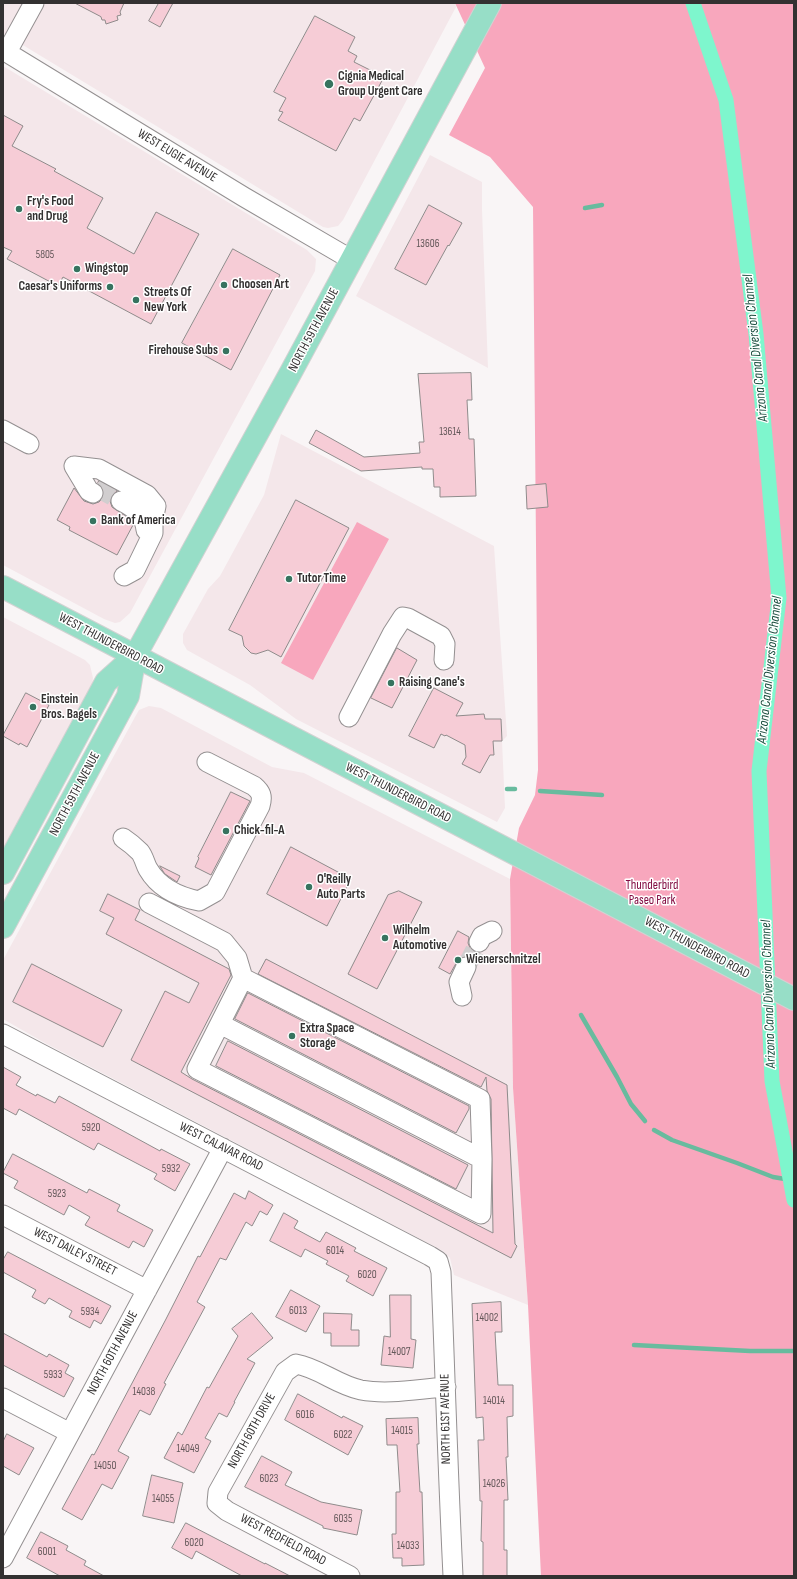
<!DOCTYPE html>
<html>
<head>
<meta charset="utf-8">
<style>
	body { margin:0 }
	#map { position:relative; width:797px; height:1579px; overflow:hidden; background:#f9f5f6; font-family:"Sofia Sans Condensed",sans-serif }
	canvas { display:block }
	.frame { position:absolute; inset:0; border:4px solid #333131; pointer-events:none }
</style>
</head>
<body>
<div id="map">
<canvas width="797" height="1579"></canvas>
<div class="frame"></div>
</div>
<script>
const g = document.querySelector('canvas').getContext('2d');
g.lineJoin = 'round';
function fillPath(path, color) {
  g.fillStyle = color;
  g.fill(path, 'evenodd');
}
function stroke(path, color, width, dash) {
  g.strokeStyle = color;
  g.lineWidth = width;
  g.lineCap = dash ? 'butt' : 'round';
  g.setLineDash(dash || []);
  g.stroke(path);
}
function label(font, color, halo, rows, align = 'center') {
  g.font = font + ' "Sofia Sans Condensed",sans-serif';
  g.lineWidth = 3;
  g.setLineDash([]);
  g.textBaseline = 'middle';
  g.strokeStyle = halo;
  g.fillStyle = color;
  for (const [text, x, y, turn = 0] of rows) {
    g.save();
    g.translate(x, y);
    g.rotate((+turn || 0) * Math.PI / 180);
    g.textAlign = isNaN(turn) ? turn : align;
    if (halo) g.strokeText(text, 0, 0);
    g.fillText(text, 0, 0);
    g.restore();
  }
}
fillPath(new Path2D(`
	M3,3H455L456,7L343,220L338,226L328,228L323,227L3,33Z
	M3,66L307,250L316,259L315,271L130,613L120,622L115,623L104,619L3,565Z
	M430,155L482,182V210L488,368L356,296Z
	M281,434L494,546L507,736L502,741L505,808L497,822L296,719L250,685L187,650L183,643V634L208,589L220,576L264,495Z
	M3,617L85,660L90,665L93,678L92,685L3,848Z
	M149,706L161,708L272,767L304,773L510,879L513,1088L528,1305L454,1275L450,1258L443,1251L45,1043L3,1019V960L135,717L139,710Z`), '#f4e7ea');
fillPath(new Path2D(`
	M455,3H794V1576H541L528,1305L513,1088L510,879L519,828L535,795L538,770L533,207L490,157L449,135L485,68Z
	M357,522L389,539L313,680L281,663Z`), '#f8a7bd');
stroke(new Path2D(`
	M585,208L602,205
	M507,789H515
	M540,791L602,795
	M581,1015L617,1077L631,1104L645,1121
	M654,1130L672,1140L737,1163L773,1177L791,1180
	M634,1345L750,1351H794`), '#68bb9e', 4.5);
stroke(new Path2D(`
	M693,3L726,100L756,334L779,598L759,771L772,1081L794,1200`), '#7ef6cd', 15);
const building = new Path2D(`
	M75,3H124L120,12L121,15L117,16L118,20L106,24L105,20H102L101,17Z
	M159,3H173L160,27L149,21Z
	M315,16L355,37L348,51L357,56L354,62L384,77L360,121L354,118L336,151L278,120L283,112L279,111L286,98L274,92Z
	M3,115L23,126L12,146L56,169L54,171L103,198L87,228L134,254L156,212L199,234L151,324L63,277L58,286L7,259L12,251L3,247Z
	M429,205L462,223L449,246L448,245L426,285L395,269Z
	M233,249L280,275L231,370L182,343Z
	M471,373L472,400H467L469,439H474L476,496L440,497V487H434L433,469H422V467L361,471L309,443L316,430L364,457L420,453L419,442H424L418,374Z
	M99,481L117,491L111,496L110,501L112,507L127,517L129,519L127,522L133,525L117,555L69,530L70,527L57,520L74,488L84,501L93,504L99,502L103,498L104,493L102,487L98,483Z
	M546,484L548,507L527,509L526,486Z
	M296,500L349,528L281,657L268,650L256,654L251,653L244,646L242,636L229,630Z
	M397,648L417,660L392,708L371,698Z
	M434,688L463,703L456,716L484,714L485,719H501L502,741H493L494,755H490L480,773L462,764L466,757L465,745L446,735L445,736L441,734L434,748L409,736Z
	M26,693L49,705L27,747L20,743L19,745L3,736Z
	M231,792L250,801L211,875L195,867L199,858L198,857Z
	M291,847L351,879L327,926L267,894Z
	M160,866L180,876L177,882L165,874Z
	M399,891L422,902L377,989L348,974L388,895Z
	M108,894L140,910L135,920L229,969L231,975L181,1072L192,1079L493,1233L491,1099L487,1091L486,1077L481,1087L258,974L266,959L507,1085L515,1244L517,1246L511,1258L131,1060L165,991L189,1003L199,983L106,934L114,918L100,911Z
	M458,931L469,937L468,943L470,948L474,952L480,953L476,962L470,957L465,956L459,958L450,974L439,968Z
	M32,964L122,1010L103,1047L13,1002Z
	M248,993L469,1106V1109L456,1133L235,1019Z
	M228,1041L468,1165L456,1189L216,1066Z
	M3,1067L21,1077L16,1085L36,1096L37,1094L55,1103L59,1096L160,1151L161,1149L190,1164L175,1191L154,1179L157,1174L98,1143L94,1150L19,1109L16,1115L3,1108Z
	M13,1154L87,1193L89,1189L120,1205L117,1211L153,1230L144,1247L133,1241L129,1248L85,1225L90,1217L69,1205L64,1215L14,1188L18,1181L3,1173Z
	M249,1191L273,1205L267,1215L260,1211L252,1226L246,1222L226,1260L220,1258L197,1302L205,1307L164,1383L166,1384L150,1415L140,1410L118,1451L129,1457L112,1489L102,1484L82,1520L62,1509L92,1454L94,1455L166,1319L198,1256L200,1257L234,1193L245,1199Z
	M284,1213L298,1221L294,1228L320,1242L326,1232L356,1248L354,1251L387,1268L373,1296L346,1281L349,1276L326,1264L328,1261L305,1249L301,1257L270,1241Z
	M8,1252L111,1306L101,1324L94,1320L90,1328L69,1317L72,1311L49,1298L45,1304L32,1297L36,1290L3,1272V1260Z
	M291,1290L320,1306L306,1332L276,1317Z
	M390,1295H411V1339L416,1340L413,1368L381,1365L384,1336L390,1337Z
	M501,1302L502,1332H495L498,1385H513V1416L507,1417L508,1457H506L508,1500H504V1550H507V1576H483V1542L481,1541L482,1501H480L478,1440H484L483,1417L476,1418L472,1304Z
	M252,1313L273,1338L247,1359L255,1363L234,1402H235L227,1417L219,1413L205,1438L211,1441L194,1473L164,1458L178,1432L182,1435L207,1387L209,1388L238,1336L232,1329Z
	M324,1313L352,1314L351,1330H359V1346H331V1333H324Z
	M3,1333L47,1357L49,1354L69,1365L65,1373L74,1378L64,1397L3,1365Z
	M298,1394L342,1418L343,1416L363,1426L348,1455L285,1420Z
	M418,1418L419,1444H417L420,1492H422L424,1565L402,1566V1558H393L392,1534H396V1492H400L397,1445H387L386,1419Z
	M7,1434L34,1448L19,1475L3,1466V1442Z
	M262,1456L292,1472L285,1485L321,1502L362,1510L357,1535L323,1528V1526L245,1487Z
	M152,1475L183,1483L174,1523L143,1516Z
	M186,1523L265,1564V1563L290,1576H242L196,1551L192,1559L172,1548Z
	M41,1532L68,1546L66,1550L86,1561L84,1565L104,1576H60L27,1558Z`);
fillPath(building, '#f6ccd6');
stroke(building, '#8f8b8b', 1);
stroke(new Path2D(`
	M96,487L121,501
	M466,967L479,942`), '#d1cecf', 19, [19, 10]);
const minor = new Path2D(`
	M3,50L244,197L352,260
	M7,52L34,3
	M3,430L29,444
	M74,466L99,469L147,495L156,506L153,520
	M74,466L89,491L93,493
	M121,501C133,507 145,515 146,530
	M124,576L135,570L153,533V520L147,509
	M349,717L392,634L403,617L408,618L441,636L445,644L444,660
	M123,838C129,842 135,847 140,852C144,857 145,864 148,869C159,888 179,897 199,901L215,892L260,806C263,796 261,792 254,786L207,762
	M149,903L224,942L237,958L243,978
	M479,942L482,936L492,931
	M243,978L480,1099L482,1159L481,1214L197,1069Z
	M462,996L459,982L466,967
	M220,1024L482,1159
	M3,1034L430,1256L438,1261L441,1272C445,1373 448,1475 453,1576
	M3,1215L147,1290
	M3,1398L70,1433
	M3,1558L223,1148
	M350,1576L227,1511L217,1503L218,1492L285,1372L296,1364C319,1368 337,1385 361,1390C388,1395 418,1389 446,1387`);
const major = new Path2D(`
	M3,587L794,999
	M3,873L106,682L135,656
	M3,927L128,696L135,656L291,372L490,3`);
stroke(minor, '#949091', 21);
stroke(major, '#d2d2d2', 24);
stroke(minor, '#fff', 19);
stroke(major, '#97dec7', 22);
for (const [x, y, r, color] of [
	[329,84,5,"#37735f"],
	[19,209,4,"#37735f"],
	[77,269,4,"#37735f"],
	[224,285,4,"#37735f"],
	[110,287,4,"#37735f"],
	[136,300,4,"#37735f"],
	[226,351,4,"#37735f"],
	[93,521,4,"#37735f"],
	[289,579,4,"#37735f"],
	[391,683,4,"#37735f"],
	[33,707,4,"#37735f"],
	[226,831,4,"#37735f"],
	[309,887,4,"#37735f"],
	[385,938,4,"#37735f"],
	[458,960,4,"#37735f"],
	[292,1036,4,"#37735f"]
]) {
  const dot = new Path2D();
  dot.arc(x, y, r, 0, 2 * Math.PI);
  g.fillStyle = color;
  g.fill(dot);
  stroke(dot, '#fff', 1.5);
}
label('11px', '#64585a', null, [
	["13606",428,244],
	["5805",45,255],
	["13614",450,432],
	["5920",91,1128],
	["5932",171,1169],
	["5923",57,1194],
	["6014",335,1251],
	["6020",367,1275],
	["6013",298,1311],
	["5934",90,1312],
	["14002",487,1318],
	["14007",399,1352],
	["5933",53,1375],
	["14038",144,1392],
	["14014",494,1401],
	["6016",305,1415],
	["14015",402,1431],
	["6022",343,1435],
	["14049",188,1449],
	["14050",105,1466],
	["6023",269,1479],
	["14026",494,1484],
	["14055",163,1499],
	["6035",343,1519],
	["6020",194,1543],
	["14033",408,1546],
	["6001",47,1552]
]);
label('bold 13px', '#333131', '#fff', [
	["Cignia Medical",338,77],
	["Group Urgent Care",338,92],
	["Fry's Food",27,202],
	["and Drug",27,217],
	["Wingstop",85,269],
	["Choosen Art",232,285],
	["Caesar's Uniforms",102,287,"right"],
	["Streets Of",144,293],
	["New York",144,308],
	["Firehouse Subs",218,351,"right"],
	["Bank of America",101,521],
	["Tutor Time",297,579],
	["Raising Cane's",399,683],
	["Einstein",41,700],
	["Bros. Bagels",41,715],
	["Chick-fil-A",234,831],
	["O'Reilly",317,880],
	["Auto Parts",317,895],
	["Wilhelm",393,931],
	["Automotive",393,946],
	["Wienerschnitzel",466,960],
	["Extra Space",300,1029],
	["Storage",300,1044]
], 'left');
label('13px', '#333131', '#fff', [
	["WEST EUGIE AVENUE",177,156,31],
	["NORTH 59TH AVENUE",314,330,-62],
	["WEST THUNDERBIRD ROAD",111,644,28],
	["WEST THUNDERBIRD ROAD",398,793,27],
	["NORTH 59TH AVENUE",75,794,-62],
	["WEST THUNDERBIRD ROAD",697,948,28],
	["WEST CALAVAR ROAD",221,1147,27],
	["WEST DAILEY STREET",75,1252,27],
	["NORTH 60TH AVENUE",113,1353,-62],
	["NORTH 61ST AVENUE",446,1419,-91],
	["NORTH 60TH DRIVE",252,1431,-61],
	["WEST REDFIELD ROAD",283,1540,28]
]);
label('13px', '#830c42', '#fff', [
	["Thunderbird",652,886],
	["Paseo Park",652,901]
]);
label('italic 14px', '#174b3b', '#fff', [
	["Arizona Canal Diversion Channel",756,348,-96],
	["Arizona Canal Diversion Channel",770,670,-84],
	["Arizona Canal Diversion Channel",769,994,-92]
]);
</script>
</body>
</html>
